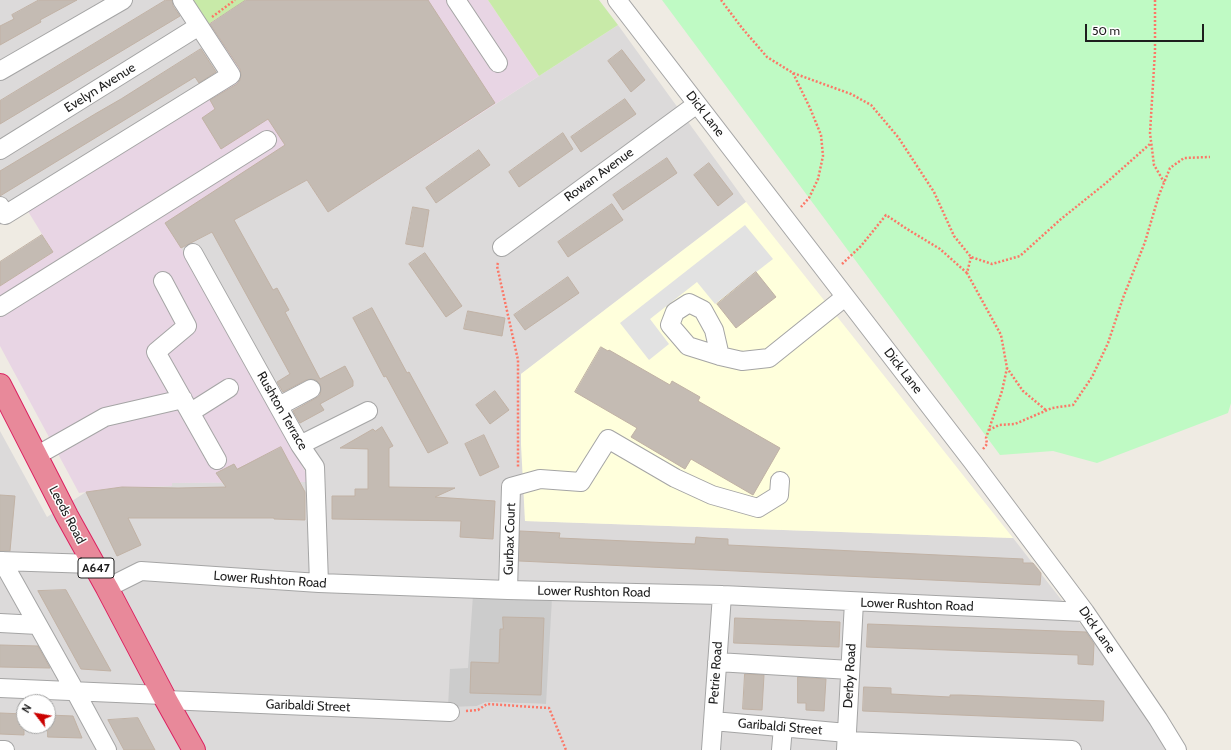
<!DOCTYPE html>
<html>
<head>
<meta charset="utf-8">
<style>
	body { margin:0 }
	#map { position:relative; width:1231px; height:750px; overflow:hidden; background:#efebe3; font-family:Cabin,sans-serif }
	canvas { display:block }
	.north { position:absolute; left:16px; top:694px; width:40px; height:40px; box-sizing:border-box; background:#fff; border:1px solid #a5a5a5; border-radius:50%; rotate:301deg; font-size:11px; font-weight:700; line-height:16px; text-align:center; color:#1e1e1e }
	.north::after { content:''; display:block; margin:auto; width:14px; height:18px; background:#cb0100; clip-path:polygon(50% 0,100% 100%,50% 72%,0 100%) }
	.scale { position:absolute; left:1085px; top:24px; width:119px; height:18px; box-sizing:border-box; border:2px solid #1e1e1e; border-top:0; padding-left:5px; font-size:12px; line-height:14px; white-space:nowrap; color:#1e1e1e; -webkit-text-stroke:3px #fff; paint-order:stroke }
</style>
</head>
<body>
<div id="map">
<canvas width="1231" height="750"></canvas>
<div class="north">N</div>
<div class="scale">50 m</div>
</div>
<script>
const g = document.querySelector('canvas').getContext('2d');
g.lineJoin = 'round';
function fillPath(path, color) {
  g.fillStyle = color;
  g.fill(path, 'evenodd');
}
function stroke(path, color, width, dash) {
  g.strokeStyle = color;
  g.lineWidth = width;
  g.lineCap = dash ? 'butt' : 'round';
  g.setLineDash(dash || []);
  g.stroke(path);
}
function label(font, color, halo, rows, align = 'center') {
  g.font = font + ' Cabin,sans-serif';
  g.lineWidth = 3;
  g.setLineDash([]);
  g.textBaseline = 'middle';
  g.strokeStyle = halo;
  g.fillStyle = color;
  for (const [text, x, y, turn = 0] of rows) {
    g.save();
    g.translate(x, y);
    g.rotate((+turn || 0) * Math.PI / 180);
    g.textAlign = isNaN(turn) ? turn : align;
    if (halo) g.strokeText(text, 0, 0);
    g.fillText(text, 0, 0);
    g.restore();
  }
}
fillPath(new Path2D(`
	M0,0H191L240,75L0,225Z
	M618,25L746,202L521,374L525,521L1013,538L1110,662L1158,735L1166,750H0V431L47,517L86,492L114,488L172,486V483L311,481L181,248L307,180L328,212ZM450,669H468L546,704L486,702L477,706ZM24,702H48V726H24Z`), '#dcdada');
fillPath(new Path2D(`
	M246,0H488L539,76L328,212L307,180L181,248L311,482L172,483V486L149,487H127L79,493L0,346V286L53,252L26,208L239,75L207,25Z`), '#e8d5e4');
fillPath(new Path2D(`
	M746,202L1013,538L525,521L521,445V374Z`), '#ffffdc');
fillPath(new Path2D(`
	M473,595L552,598L546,704L486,702L477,706L448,707L450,669L468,668Z`), '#ccc');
fillPath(new Path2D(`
	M191,0H246L207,25Z
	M488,0H599L618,25L539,76Z`), '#c8eaa8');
fillPath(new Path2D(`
	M662,0H1231V403L1228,413L1097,463L1053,451L1000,455Z`), '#bffac4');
fillPath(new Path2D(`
	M745,225L773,259L715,304L697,282L650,319L669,344L649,360L620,323Z`), '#e2e2e2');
const building = new Path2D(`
	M39,0H77L40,20L41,22L0,45V26L14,19L12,15Z
	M166,0H172L173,6L180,16L0,124V101Z
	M246,0H428L495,103L328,212L307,180L234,220L273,290L277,288L289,310L285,312L320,379L345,366L353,381V386L320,404L324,410L300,423L293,411L316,398L320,395L321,389L320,384L316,380L311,379L306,380L283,392L277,382L290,374L212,232L181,248L165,223L285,145L268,119L221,149L202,118L215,109L210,100L237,84L240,80L241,75L240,69L210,24Z
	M201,49L216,72L199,83L195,77L0,196V171L95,114L121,99Z
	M622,50L645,80L631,92L608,61Z
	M625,99L636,114L581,152L571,137Z
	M563,133L573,149L519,187L509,172Z
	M479,150L490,165L436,203L426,188Z
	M667,158L677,173L623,210L613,195Z
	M709,163L733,194L718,206L694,175Z
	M612,204L623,220L568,257L558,242Z
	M413,207L429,210L423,247L406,244Z
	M42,235L53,252L0,286V262Z
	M425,253L462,306L446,317L409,264Z
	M756,272L776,297L736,328L717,304Z
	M568,277L579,293L525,330L514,315Z
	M372,308L407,373L409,372L448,443L428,453L386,376L384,377L353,318Z
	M468,311L505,318L502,336L464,329Z
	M601,347L608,351L609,350L670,385L672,381L700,397L698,401L780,448L753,495L691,459L685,469L631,437L637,428L575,392Z
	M495,391L509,410L490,424L476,405Z
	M382,427L393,446L389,448V487L455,488L435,497L495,501L493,539L460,537L461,521L332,519V496H355V489H368V449L340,448L373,429L375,431Z
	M484,435L499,467L480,476L465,444Z
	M281,447L305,492V520L274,519V518H128L141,545L117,556L86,492L122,487L178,488L226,487L216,473L234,464L237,469Z
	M0,495L15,496L10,551H0Z
	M520,531L560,533L559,538L695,544L696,537L709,538L728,539V545L1023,559V563H1033L1041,573L1040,585L519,561Z
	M66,590L111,671L81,669L38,591Z
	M503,617L544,618L541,695L470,693L471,662L499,663L500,629H503Z
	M735,618L840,622L839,647L734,643Z
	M868,624L1086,632L1094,644L1093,665L1078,664V655L867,647Z
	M0,645L38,646L50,668L0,667Z
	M745,674L764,675L762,710L743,709Z
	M798,677L826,679L824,711L806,710V703H798Z
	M864,687L891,688V694L950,697V695H961L1104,701L1103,721L863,711Z
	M0,713L24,714V735L0,734Z
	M48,715L73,716L82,738L48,737Z
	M138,718L155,750H124L108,720Z`);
fillPath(building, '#c4bbb3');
stroke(building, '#c1b2a5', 1);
const minor = new Path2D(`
	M456,0L498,63
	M617,0L972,461L1085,612L1158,719L1177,750
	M0,71L123,0
	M0,150L199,26
	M0,206L5,215L231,75L182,0
	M502,247L697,104
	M193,253L300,445L315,467L319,583
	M163,281L187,326L156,352L217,460
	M0,307L267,140
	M720,356L714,330L703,310L689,303L675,312L670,325L688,346L720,356L742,361L769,358L845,297
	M279,406L311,389
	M191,412L229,388
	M300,445L368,411
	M36,456L105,417L183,399
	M0,561L93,564
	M2,561L75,691L107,750
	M107,588L141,571L319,583L508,590L722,595L1085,612
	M508,590L511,487L540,479L581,482L608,439L675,478L712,495L758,508L779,495L780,481
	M0,623L38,625
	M717,662L850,670
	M0,688L163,695
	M166,700L450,712
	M713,721L847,733
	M847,741L1072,750
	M0,750H5
	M711,750L722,595
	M781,750L783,727
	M846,750L854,602`);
const highway = new Path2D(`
	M0,385L67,516L107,588L166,700L194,750`);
stroke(minor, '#a5a5a5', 20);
stroke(highway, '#dc2160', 24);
stroke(new Path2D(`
	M721,0L742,28L767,57L793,73L851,94L871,105L898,137L934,192L954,236L971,257L992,264L1020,256L1061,219L1106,183L1151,143
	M1155,0V51L1150,133L1154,165L1164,182
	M212,17L235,0
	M793,73L810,108L821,135L823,156L818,179L809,198L801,207
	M971,257L967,273L1001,335L1007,368L1023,391L1047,411
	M498,263L497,266L518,360V468
	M842,264L861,246L886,215L907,229L940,249L967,273
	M989,430L999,425L1015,424L1052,408L1073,405L1092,377L1108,343L1123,298L1145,242L1159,195L1170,168L1184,158L1210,157
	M983,449L987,444L986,438L1002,391L1007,368
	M466,711L478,710L487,704L549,708L566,750`), '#fc7767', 2.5, [2, 2]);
stroke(minor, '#fff', 18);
stroke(highway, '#e8899a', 22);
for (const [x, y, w] of [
	[96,568,36]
]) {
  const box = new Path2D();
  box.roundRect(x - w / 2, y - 10, w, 20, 3);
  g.fillStyle = '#fff';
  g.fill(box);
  stroke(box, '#1e1e1e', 1);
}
label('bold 12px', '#1e1e1e', null, [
	["A647",96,568]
]);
label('13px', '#1e1e1e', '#fff', [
	["Evelyn Avenue",100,88,-32],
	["Dick Lane",705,114,52],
	["Rowan Avenue",599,175,-36],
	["Dick Lane",903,371,52],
	["Rushton Terrace",282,411,60],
	["Leeds Road",67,515,62],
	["Gurbax Court",510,539,-88],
	["Lower Rushton Road",270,580,4],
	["Lower Rushton Road",594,592,1],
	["Lower Rushton Road",917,605,2],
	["Dick Lane",1097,630,55],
	["Petrie Road",716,673,-86],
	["Derby Road",850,676,-87],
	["Garibaldi Street",308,706,2],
	["Garibaldi Street",780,727,5]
]);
</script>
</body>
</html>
